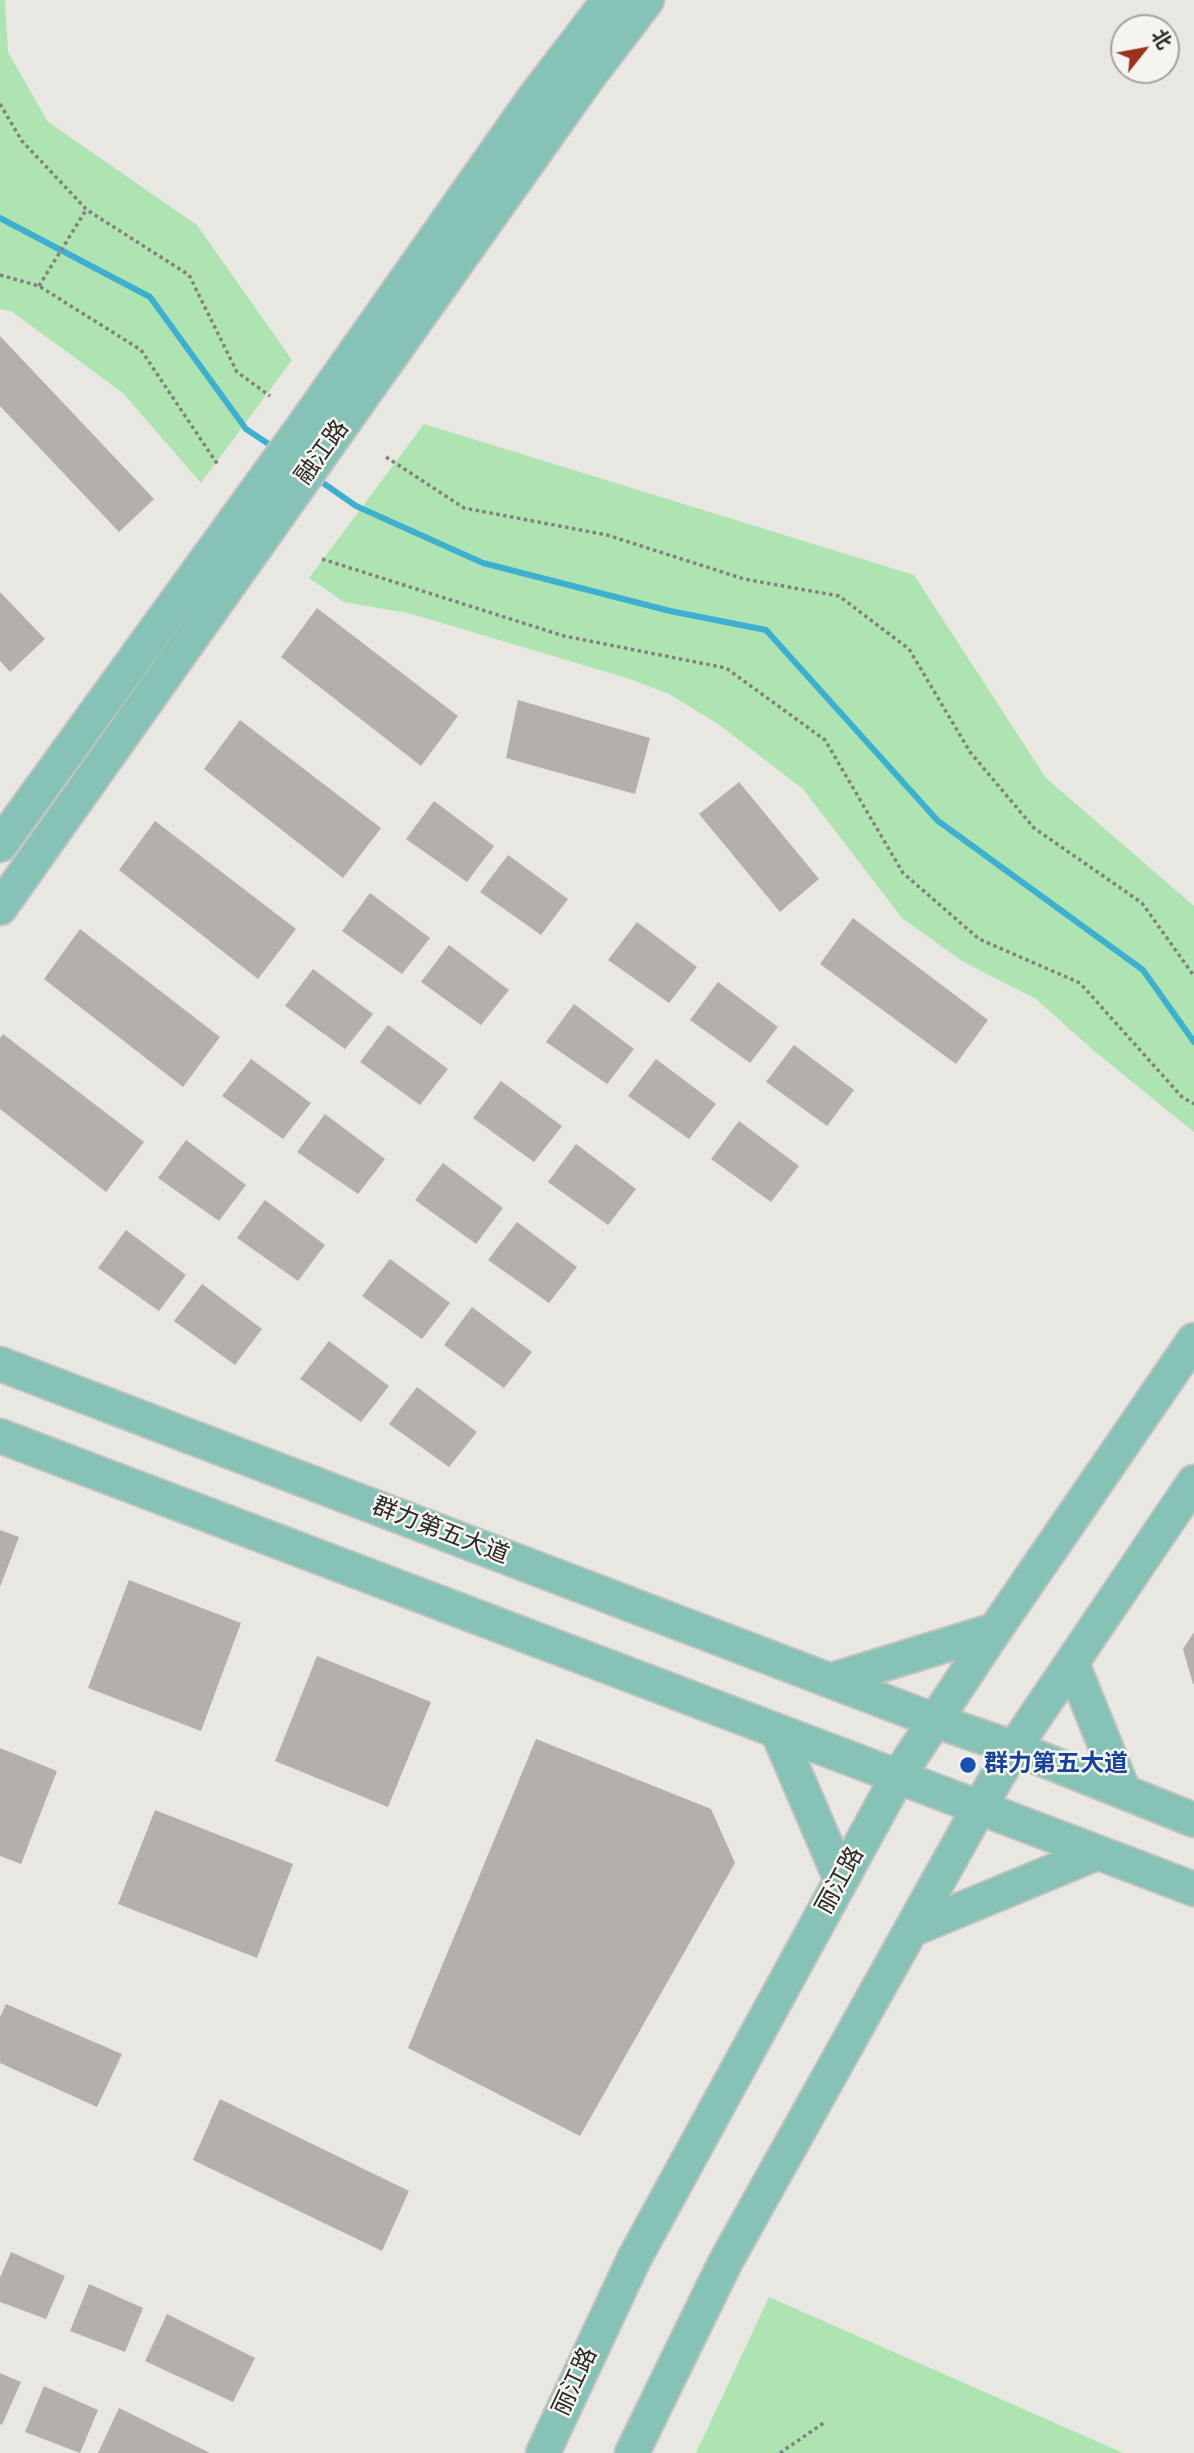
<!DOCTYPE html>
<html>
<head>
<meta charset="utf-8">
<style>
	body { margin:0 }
	#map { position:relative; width:1194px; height:2453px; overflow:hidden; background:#e9e7e1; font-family:"Roboto Condensed","Noto Sans SC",sans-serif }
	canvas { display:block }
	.north { position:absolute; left:1110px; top:14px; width:70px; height:70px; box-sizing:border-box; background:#f6f4ee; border:2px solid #a4a39e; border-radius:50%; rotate:59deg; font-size:19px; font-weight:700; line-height:28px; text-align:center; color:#2a2927 }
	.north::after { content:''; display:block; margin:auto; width:24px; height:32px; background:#9b311e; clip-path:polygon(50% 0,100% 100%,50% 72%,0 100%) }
</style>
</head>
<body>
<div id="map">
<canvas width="1194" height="2453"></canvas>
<div class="north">北</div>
</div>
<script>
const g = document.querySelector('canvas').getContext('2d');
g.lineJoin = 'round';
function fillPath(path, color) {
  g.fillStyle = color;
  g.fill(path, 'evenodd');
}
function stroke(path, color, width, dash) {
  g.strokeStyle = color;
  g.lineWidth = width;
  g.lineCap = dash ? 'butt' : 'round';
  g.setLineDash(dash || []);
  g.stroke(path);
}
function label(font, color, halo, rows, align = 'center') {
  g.font = font + ' "Roboto Condensed","Noto Sans SC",sans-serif';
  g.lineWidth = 5;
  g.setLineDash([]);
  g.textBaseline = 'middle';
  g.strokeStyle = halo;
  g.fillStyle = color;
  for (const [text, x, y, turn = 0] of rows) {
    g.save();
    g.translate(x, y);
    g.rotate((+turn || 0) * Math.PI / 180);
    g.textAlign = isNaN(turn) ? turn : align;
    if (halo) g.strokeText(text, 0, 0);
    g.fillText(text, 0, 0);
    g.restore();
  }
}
fillPath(new Path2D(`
	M0,0H5L8,52L48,122L197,225L292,360L201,483L123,393L11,311L0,309Z
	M424,424L914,575L1046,778L1194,906V1132L1093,1050L1036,999L962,961L902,918L803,789L718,724L669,694L627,678L408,613L344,602L309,578Z
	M769,2297L1123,2453H696Z`), '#aee4b1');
stroke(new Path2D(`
	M0,218L150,297L246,429L276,449
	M316,478L356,506L483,563L670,611L766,630L938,821L1143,970L1194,1042`), '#3fafd0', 6);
fillPath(new Path2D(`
	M0,336L154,499L119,532L0,406Z
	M0,592L45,639L10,672L0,661Z
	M317,608L458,716L421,766L281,657Z
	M518,700L650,738L635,794L506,758Z
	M240,720L381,828L343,878L204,769Z
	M739,782L819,879L780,912L699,814Z
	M434,801L494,846L467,882L406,839Z
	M155,821L296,929L258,979L119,870Z
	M508,855L568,899L541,935L480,892Z
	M370,893L430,938L402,974L342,931Z
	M853,918L988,1020L956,1064L820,964Z
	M637,922L697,967L669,1003L608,960Z
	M80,929L220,1037L183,1087L44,979Z
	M449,945L509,990L481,1025L421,982Z
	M313,969L373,1014L345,1049L285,1006Z
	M718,982L778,1027L750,1063L690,1020Z
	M574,1004L634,1049L607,1084L546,1042Z
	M388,1025L448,1069L420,1105L360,1062Z
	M3,1034L144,1142L106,1192L0,1109V1038Z
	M794,1045L854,1090L827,1126L766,1082Z
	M251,1059L311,1103L283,1139L222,1096Z
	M656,1059L716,1104L689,1139L628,1096Z
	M501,1081L562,1126L534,1162L473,1118Z
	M325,1114L385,1159L358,1194L297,1152Z
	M739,1121L799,1166L771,1202L711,1159Z
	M186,1140L246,1185L219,1221L158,1178Z
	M576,1144L636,1189L608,1225L548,1182Z
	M443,1163L503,1208L476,1244L415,1200Z
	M265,1200L325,1245L298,1281L237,1238Z
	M517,1222L577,1267L549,1303L488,1260Z
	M126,1230L186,1275L159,1311L98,1268Z
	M390,1259L450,1303L422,1339L362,1296Z
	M202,1284L262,1329L235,1365L174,1321Z
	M472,1307L532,1352L504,1388L444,1345Z
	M329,1341L389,1386L361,1422L300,1379Z
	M417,1387L477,1432L449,1467L389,1424Z
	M0,1530L19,1537L0,1587Z
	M129,1580L241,1623L201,1731L88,1688Z
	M1194,1632V1684H1193L1183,1649Z
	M317,1656L431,1702L388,1807L275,1761Z
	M536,1739L711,1809L735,1863L580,2136L408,2048Z
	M0,1748L57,1771L21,1864L0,1856Z
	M155,1810L293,1864L257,1958L118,1904Z
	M6,2004L122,2054L97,2107L0,2063V2017Z
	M220,2099L409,2191L382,2251L193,2160Z
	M11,2252L65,2276L46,2319L0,2302V2278Z
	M89,2284L143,2308L125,2352L70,2331Z
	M167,2314L255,2358L233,2402L145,2361Z
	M0,2373L21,2382L2,2425L0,2424Z
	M44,2386L98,2410L80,2453L25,2432Z
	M119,2408L210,2453H98Z`), '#b5afac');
const major = new Path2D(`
	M0,845L307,421L534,98L609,0
	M0,908L589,76L647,0
	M0,1364L936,1721L1014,1748L1194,1820
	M0,1436L1194,1889
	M1072,1663L1124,1792
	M832,1680L995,1630
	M778,1733L841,1880
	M911,1930L1097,1853
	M543,2453L634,2259L897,1778L995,1630L1194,1340
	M632,2453L726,2261L979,1808L1014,1748L1194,1482`);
stroke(major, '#c3c3c3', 37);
stroke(new Path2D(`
	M0,104L22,141L87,210L189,275L237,372L270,396
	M0,275L39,286L141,350L218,465
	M39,286L86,210
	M386,457L464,508L607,535L744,579L839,596L909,649L970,752L1034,828L1142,903L1194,976
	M322,559L564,636L726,668L825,740L903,873L979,939L1080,983L1182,1097L1194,1104
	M780,2453L825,2422`), '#83817d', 3.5, [3.5, 3.5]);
stroke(major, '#86c2b6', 33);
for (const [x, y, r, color] of [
	[968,1765,9,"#1a4fb4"]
]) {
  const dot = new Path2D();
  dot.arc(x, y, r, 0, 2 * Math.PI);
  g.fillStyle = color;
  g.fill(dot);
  stroke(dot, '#f6f4ee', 2.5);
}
label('24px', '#2a2927', '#f6f4ee', [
	["融江路",323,453,-54],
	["群力第五大道",440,1532,21],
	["丽江路",841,1881,-61],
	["丽江路",576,2382,-65]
]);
label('bold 24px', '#164399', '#f6f4ee', [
	["群力第五大道",984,1765]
], 'left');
</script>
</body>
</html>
